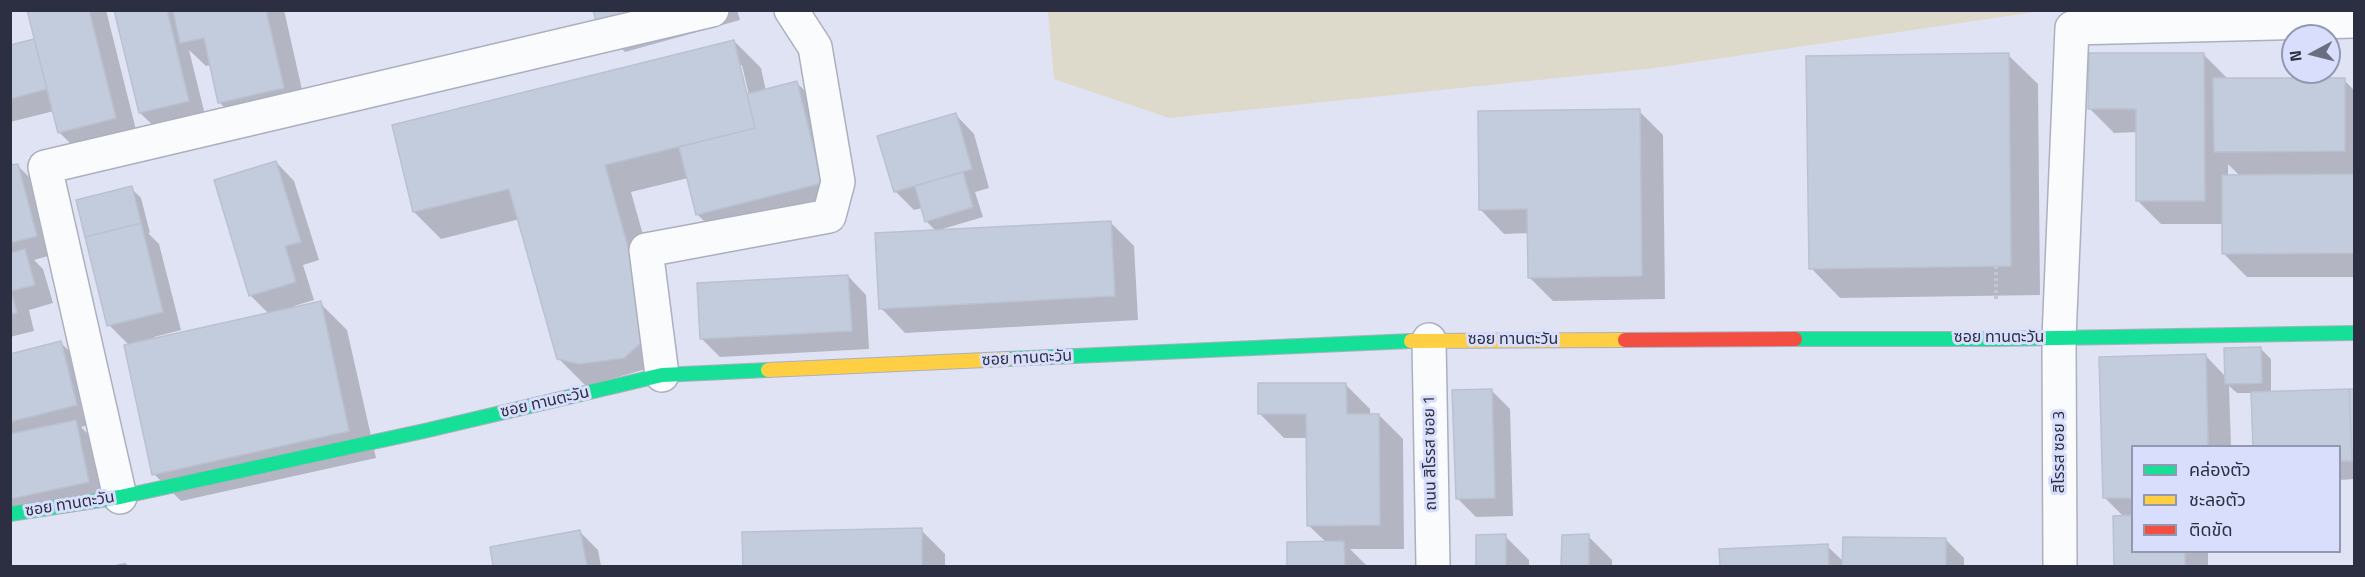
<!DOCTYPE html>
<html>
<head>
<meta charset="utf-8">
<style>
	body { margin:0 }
	#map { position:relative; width:2365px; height:577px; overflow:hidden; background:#e0e3f3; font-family:"Titillium Web","Noto Sans Thai",sans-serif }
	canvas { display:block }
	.frame { position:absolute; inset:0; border:12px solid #2c2f42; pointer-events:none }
	.legend { position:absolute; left:2131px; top:445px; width:210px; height:108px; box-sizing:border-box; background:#d8defb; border:2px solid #9398b1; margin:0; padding:8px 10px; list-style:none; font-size:18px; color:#2c2f42 }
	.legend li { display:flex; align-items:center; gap:12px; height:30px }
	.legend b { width:30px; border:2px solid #9398b1 }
	.north { position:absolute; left:2281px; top:24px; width:60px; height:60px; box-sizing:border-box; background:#d8defb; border:2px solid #9398b1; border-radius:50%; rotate:263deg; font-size:16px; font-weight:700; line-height:24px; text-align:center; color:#2c2f42 }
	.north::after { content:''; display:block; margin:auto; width:21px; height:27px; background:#6b6e80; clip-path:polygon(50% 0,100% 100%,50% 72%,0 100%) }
</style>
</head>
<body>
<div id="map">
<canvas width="2365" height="577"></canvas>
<div class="frame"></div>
<ul class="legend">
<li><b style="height:8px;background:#16e098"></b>คล่องตัว</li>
<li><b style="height:8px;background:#ffcf43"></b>ชะลอตัว</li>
<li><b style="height:8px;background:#f24e42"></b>ติดขัด</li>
</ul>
<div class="north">N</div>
</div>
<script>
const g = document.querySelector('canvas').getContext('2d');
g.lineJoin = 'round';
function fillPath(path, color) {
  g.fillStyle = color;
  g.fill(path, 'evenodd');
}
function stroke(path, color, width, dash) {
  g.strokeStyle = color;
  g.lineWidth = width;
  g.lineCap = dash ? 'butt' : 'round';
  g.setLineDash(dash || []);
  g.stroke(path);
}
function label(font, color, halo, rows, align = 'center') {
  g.font = font + ' "Titillium Web","Noto Sans Thai",sans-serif';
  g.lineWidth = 6;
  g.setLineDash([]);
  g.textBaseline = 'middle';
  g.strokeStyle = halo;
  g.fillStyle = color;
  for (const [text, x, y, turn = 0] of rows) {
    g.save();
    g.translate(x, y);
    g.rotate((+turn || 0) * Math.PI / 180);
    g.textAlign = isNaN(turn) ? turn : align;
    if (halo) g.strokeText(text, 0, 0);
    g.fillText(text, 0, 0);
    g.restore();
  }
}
fillPath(new Path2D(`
	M1048,11V10L2042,11L1655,68L1169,118L1054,79Z`), '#dedacb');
fillPath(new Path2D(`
	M29,10H106L139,142L83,156L59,132L54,111L10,122V46L36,40Z
	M115,10H284L307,112L243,126L219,102L211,65L206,66L189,50L206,119L159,131L140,113Z
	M594,10H737L740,20L625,52L598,25Z
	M734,41L761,68L766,91L797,83L821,107L845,207L721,238L697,214L688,178L631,192L678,360L586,386L558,358L520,219L441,239L414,212ZM742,65L749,95H746L739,66Z
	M2008,55L2038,84L2040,295L1840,298L1811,268Z
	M2204,55L2228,79L2344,80L2354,90V277H2247L2223,253V224H2161L2137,200V132L2114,133L2090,109ZM2228,164L2240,176H2228Z
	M1639,111L1663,135L1665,299L1553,301L1529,277V233L1504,234L1480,209Z
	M956,115L974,134L989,188L975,192L983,217L939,230L1110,222L1134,246L1138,320L905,333L881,308L937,232L926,221L922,208L914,210L895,191Z
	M276,162L294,181L319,260L303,265L314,300L294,306V309L320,303L347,330L376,458L181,501L154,474L129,345L109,325L131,188L141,198L150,233H148L159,244L181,330L154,337L155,339L269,314L250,295Z
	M17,165L36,184L55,254L34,260L43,269L53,303L29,310L34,331L10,337V167Z
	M848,276L866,295L869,349L720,357L701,338Z
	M61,343L79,361L95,423L81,427L94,440L107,500L10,522V356Z
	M2261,349L2271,359V393L2354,391V479L2340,480V446H2254L2253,393H2237L2229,386L2231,446H2132V552H2208V566H2116L2114,517H2124L2105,498L2101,358L2205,355L2226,377Z
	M1346,385L1370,409V415H1379L1403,439L1404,549H1350L1367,566H1289L1288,544L1327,543L1308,525V438H1284L1260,414Z
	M1491,390L1510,409L1513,516L1476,517L1457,498Z
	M921,530L945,554V566H744V534Z
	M580,532L598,550L601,566H495L491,548Z
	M1477,536H1505L1529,560V566H1477Z
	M1563,536H1588L1612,560V566H1563Z
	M1945,539L1964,558V566H1721V551L1827,546L1844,562Z
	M125,563L129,566H110Z`), '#0003');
const building = new Path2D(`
	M27,10H89L116,118L58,133Z
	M114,10H167L189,101L139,113Z
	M173,10H266L284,88L218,103L204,38L180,43Z
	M593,10H650L597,25Z
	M34,39L47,89L10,99V45Z
	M734,40L755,128L605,165L652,333L624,358L579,364L557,359L509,189L413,212L392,125Z
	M2009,53L2011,266L1809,269L1806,56Z
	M2089,53H2204L2205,201H2136V109H2088Z
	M2213,78H2345V151L2214,152Z
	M797,81L822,183L696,215L679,147L755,128L747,94Z
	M1640,109L1642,276L1528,278L1527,209L1479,210L1478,111Z
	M956,113L972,169L894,192L877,136Z
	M276,161L301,242L285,246L296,282L249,296L214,180Z
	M18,164L37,236L10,243V165Z
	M963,172L973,207L925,222L915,186Z
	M2354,174V253L2222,254V175Z
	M132,186L141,223L85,237L76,200Z
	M1111,221L1115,296L879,309L875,233Z
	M141,223L163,312L107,326L85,237Z
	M25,249L35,285L11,291L17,313L10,314V253Z
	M848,275L852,331L700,339L697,283Z
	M321,301L349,431L152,475L124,345Z
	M61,341L77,405L10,422V354Z
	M2261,347L2262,383L2225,384L2224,348Z
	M2206,354L2208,446H2132V498H2103L2099,357Z
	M1258,383H1346L1347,414H1379L1380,525L1307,526L1306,414H1258Z
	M1492,389L1495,498L1456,499L1452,390Z
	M2349,389H2354V461H2352Z
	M2349,389L2352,461H2340V446H2253L2251,392Z
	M76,420L89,482L10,499V434Z
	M2132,515V552H2185V566H2114L2113,516Z
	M922,528V566H743L742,532Z
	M580,530L587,566H493L490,547Z
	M1506,534V566H1476V535Z
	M1589,534V566H1561L1562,535Z
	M1843,537L1946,538V566H1842Z
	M1344,541L1345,566H1287V542Z
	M1828,544L1829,566H1720L1719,549Z`);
fillPath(building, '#c3ccdd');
stroke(building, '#bac1d0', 1.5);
const street = new Path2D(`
	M1429,340L1433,566
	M662,375L646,250L829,216L838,182L815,47L791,10
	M120,497L45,167L712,10
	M2060,566L2059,338L2072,28L2354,21`);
const fast = new Path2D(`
	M1795,339H1996L2354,333
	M1007,359L1411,341
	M10,514L120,497L424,431L662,375L768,370`);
const slow = new Path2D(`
	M1411,341L1625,340
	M768,370L1007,359`);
const jam = new Path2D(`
	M1625,340L1795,339`);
stroke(street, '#acafbe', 36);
stroke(fast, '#acafbe', 16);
stroke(slow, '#acafbe', 16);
stroke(jam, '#acafbe', 16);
stroke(new Path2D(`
	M1996,266V299`), '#c5c6cd', 4, [3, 3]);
stroke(street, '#fafbfd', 33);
stroke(fast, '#16e098', 14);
stroke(slow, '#ffcf43', 14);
stroke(jam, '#f24e42', 14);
label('16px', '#2c2f42', '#d8defb', [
	["ซอย ทานตะวัน",1999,338],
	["ซอย ทานตะวัน",1513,340],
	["ซอย ทานตะวัน",1027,359,-3],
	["ซอย ทานตะวัน",545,403,-13],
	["สิโรรส ซอย 3",2060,452,-90],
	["ถนน สิโรรส ซอย 1",1431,453,-91],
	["ซอย ทานตะวัน",70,505,-9]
]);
</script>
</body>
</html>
